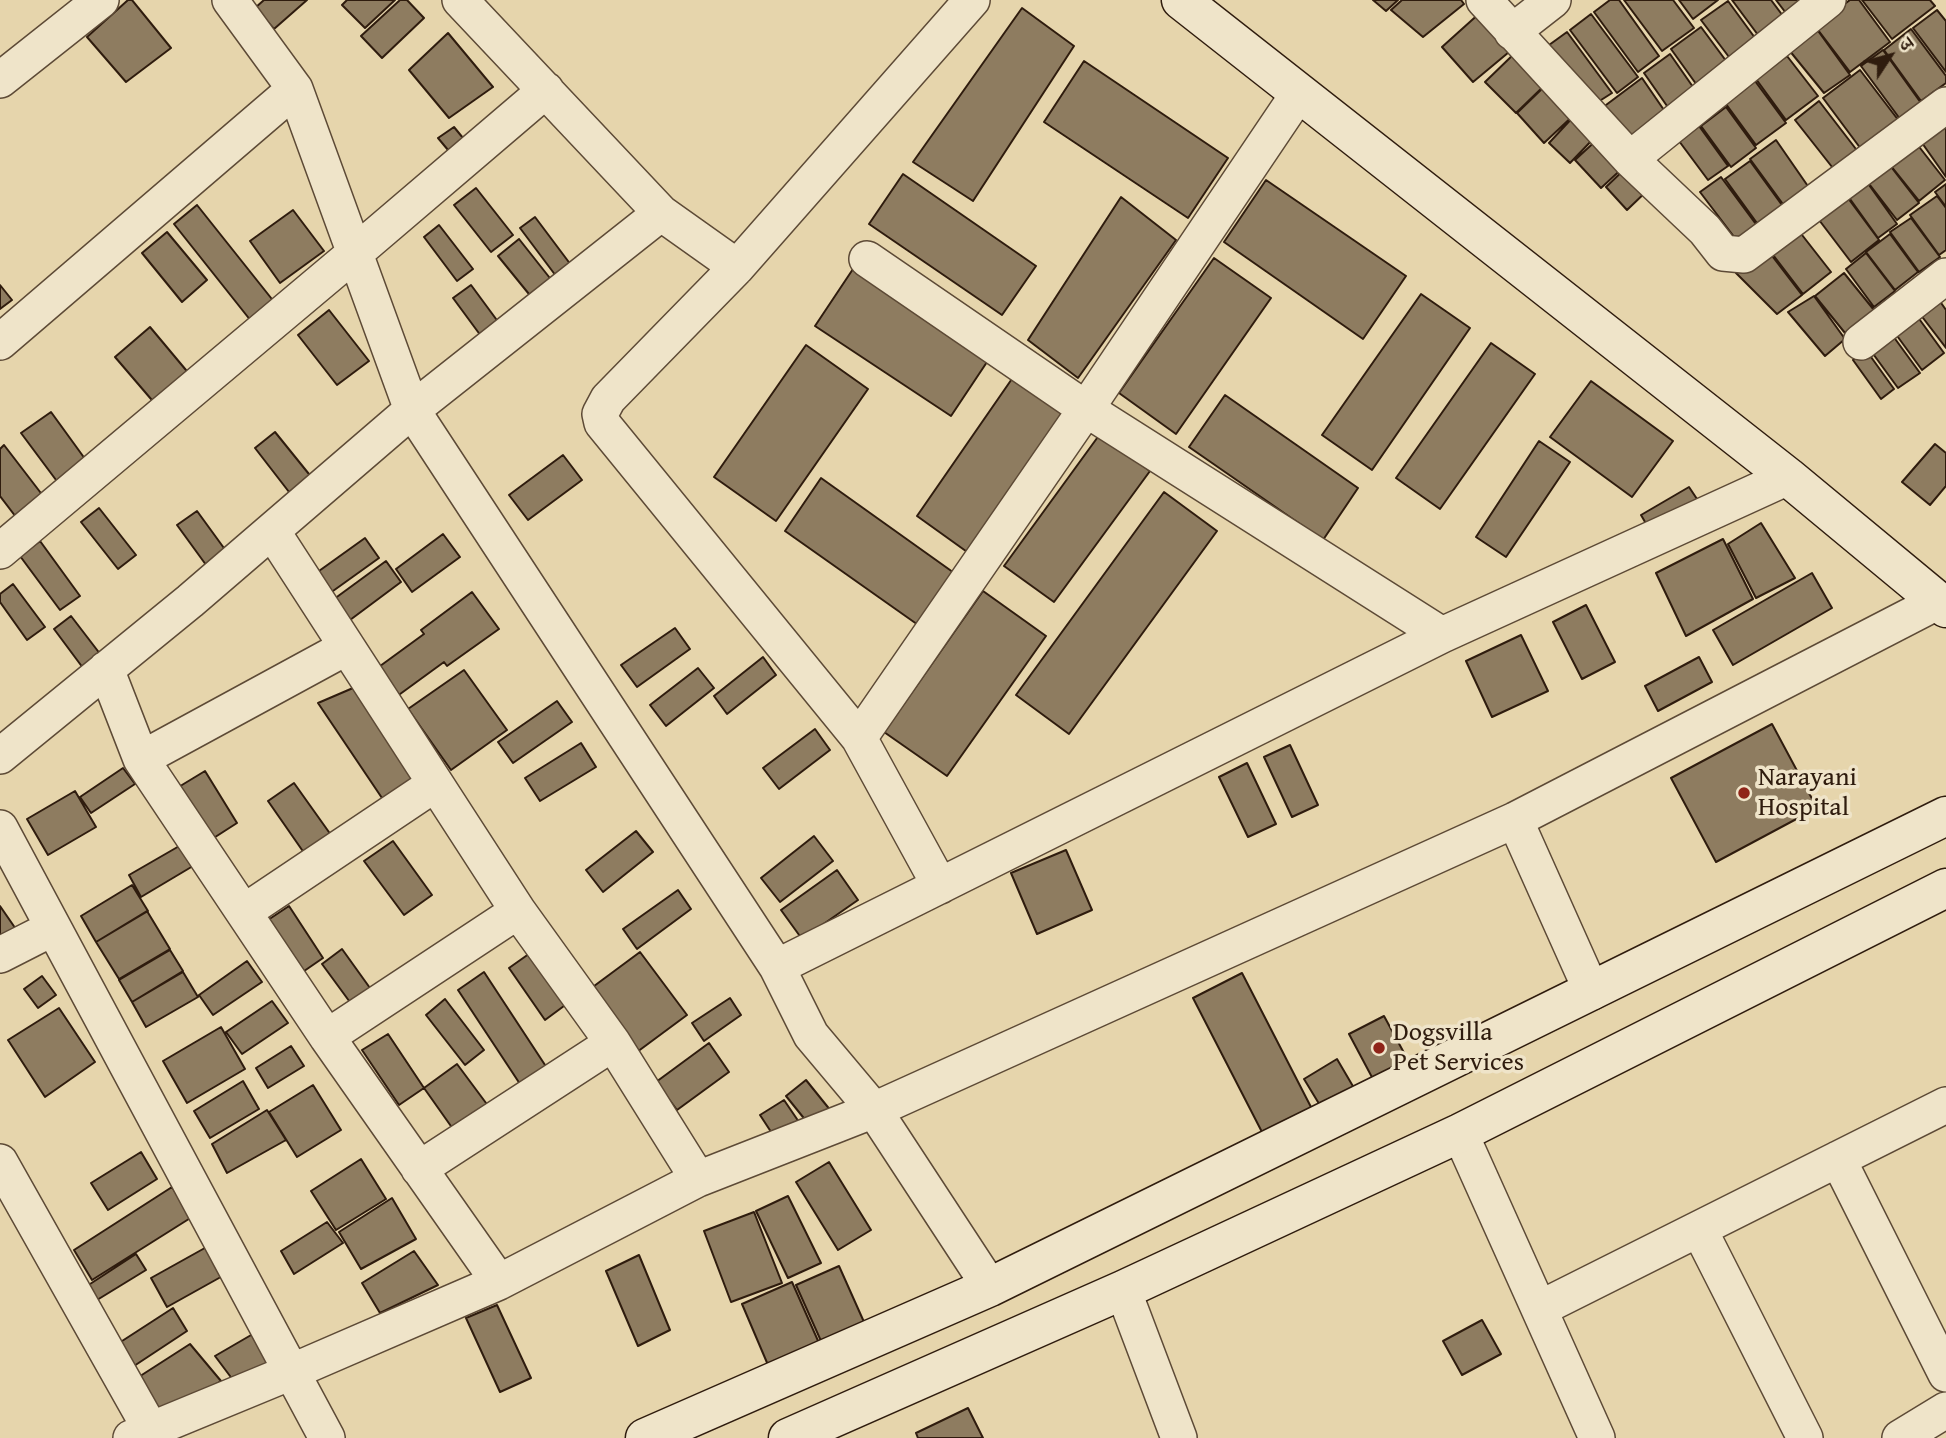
<!DOCTYPE html>
<html>
<head>
<meta charset="utf-8">
<style>
	body { margin:0 }
	#map { position:relative; width:1946px; height:1438px; overflow:hidden; background:#e6d5ac; font-family:"Gentium Book Plus","Noto Serif Devanagari",serif }
	canvas { display:block }
	.north { position:absolute; left:1855px; top:21px; width:70px; height:70px; -webkit-text-stroke:5px #efe4c9; paint-order:stroke; rotate:54deg; font-size:19px; font-weight:700; line-height:28px; text-align:center; color:#2f1c0e }
	.north::after { content:''; display:block; margin:auto; width:24px; height:32px; background:#2f1c0e; clip-path:polygon(50% 0,100% 100%,50% 72%,0 100%) }
</style>
</head>
<body>
<div id="map">
<canvas width="1946" height="1438"></canvas>
<div class="north">उ</div>
</div>
<script>
const g = document.querySelector('canvas').getContext('2d');
g.lineJoin = 'round';
function fillPath(path, color) {
  g.fillStyle = color;
  g.fill(path, 'evenodd');
}
function stroke(path, color, width, dash) {
  g.strokeStyle = color;
  g.lineWidth = width;
  g.lineCap = dash ? 'butt' : 'round';
  g.setLineDash(dash || []);
  g.stroke(path);
}
function label(font, color, halo, rows, align = 'center') {
  g.font = font + ' "Gentium Book Plus",serif';
  g.lineWidth = 7;
  g.setLineDash([]);
  g.textBaseline = 'middle';
  g.strokeStyle = halo;
  g.fillStyle = color;
  for (const [text, x, y, turn = 0] of rows) {
    g.save();
    g.translate(x, y);
    g.rotate((+turn || 0) * Math.PI / 180);
    g.textAlign = isNaN(turn) ? turn : align;
    if (halo) g.strokeText(text, 0, 0);
    g.fillText(text, 0, 0);
    g.restore();
  }
}
const building = new Path2D(`
	M128,0H132L171,48L126,82L87,37Z
	M264,0H307L274,29L255,8Z
	M347,0H395L365,28L342,5Z
	M400,0H407L424,18L382,58L361,36Z
	M1373,0H1398L1386,11Z
	M1402,0H1461L1464,4L1423,37L1391,10Z
	M1610,0H1619L1659,56L1638,72L1594,12Z
	M1624,0H1673L1694,28L1662,51Z
	M1679,0H1718L1693,19Z
	M1732,0H1771L1786,20L1761,39Z
	M1776,0H1812L1792,21Z
	M1850,0H1859L1890,42L1850,72L1815,26Z
	M1862,0H1930L1935,6L1892,39Z
	M1728,1L1758,42L1732,61L1701,20Z
	M1022,8L1074,46L973,201L913,162Z
	M1937,10L1946,21V72L1913,28Z
	M1482,11L1515,47L1473,82L1442,47Z
	M1591,14L1638,77L1617,93L1570,30Z
	M1701,27L1735,73L1704,95L1671,49Z
	M1816,28L1850,75L1824,93L1789,50Z
	M1911,29L1946,76V83L1921,101L1884,50Z
	M1567,32L1612,93L1587,109L1538,53Z
	M448,33L493,87L449,118L409,70Z
	M1883,50L1921,103L1900,119L1861,66Z
	M1517,51L1547,83L1516,113L1485,82Z
	M1670,54L1700,97L1674,116L1644,73Z
	M1787,56L1818,96L1786,120L1756,79Z
	M1084,61L1228,158L1188,218L1044,122Z
	M1860,70L1899,121L1861,149L1823,98Z
	M1642,78L1666,113L1621,145L1594,114Z
	M1755,81L1786,123L1756,145L1726,104Z
	M1548,83L1576,113L1544,143L1517,113Z
	M1819,101L1859,153L1836,172L1795,120Z
	M1726,107L1756,148L1731,167L1701,126Z
	M1575,115L1596,136L1570,163L1549,143Z
	M1946,122V177L1915,133Z
	M1699,126L1728,166L1708,180L1679,141Z
	M454,127L472,149L458,162L438,138Z
	M1601,136L1627,164L1601,188L1575,160Z
	M1913,139L1945,180L1919,201L1886,160Z
	M1776,140L1812,192L1788,211L1750,159Z
	M1885,159L1919,203L1897,220L1863,176Z
	M1750,161L1787,212L1762,230L1725,179Z
	M1630,164L1652,186L1627,210L1606,187Z
	M903,174L1036,266L1002,315L869,224Z
	M1721,177L1761,231L1741,246L1700,192Z
	M1864,178L1897,224L1878,238L1845,192Z
	M1266,180L1406,276L1363,339L1224,242Z
	M1946,184V207L1935,192Z
	M476,188L513,235L491,252L454,205Z
	M1842,190L1879,240L1851,262L1813,212Z
	M1937,196L1946,208V250L1939,255L1910,215Z
	M1121,197L1176,240L1078,378L1028,340Z
	M197,205L279,308L255,326L174,224Z
	M293,210L324,251L280,283L250,241Z
	M535,217L574,269L559,280L520,228Z
	M1911,218L1940,257L1919,272L1890,232Z
	M439,225L473,269L457,281L424,237Z
	M1795,226L1831,272L1803,294L1767,247Z
	M167,232L207,280L182,302L142,253Z
	M1890,234L1918,272L1895,290L1866,252Z
	M519,239L553,282L533,299L498,256Z
	M1766,248L1802,295L1777,314L1736,273Z
	M1866,253L1895,291L1874,307L1846,269Z
	M1214,258L1271,298L1176,434L1119,393Z
	M855,266L991,356L951,416L815,326Z
	M1844,273L1874,310L1845,333L1815,296Z
	M0,285L12,300L0,309Z
	M471,285L499,323L481,336L453,298Z
	M1421,294L1470,328L1372,470L1322,435Z
	M1814,296L1845,339L1825,356L1788,312Z
	M1939,300L1946,310V348L1920,314Z
	M329,310L369,361L337,385L298,335Z
	M1917,316L1944,353L1922,370L1895,333Z
	M150,327L196,382L163,413L115,357Z
	M1893,336L1920,373L1898,388L1871,351Z
	M1491,343L1535,374L1440,509L1396,478Z
	M806,345L868,389L776,521L714,477Z
	M1866,350L1894,389L1881,399L1853,360Z
	M1016,373L1070,411L970,554L917,516Z
	M1591,381L1673,441L1632,497L1550,437Z
	M1225,395L1358,488L1323,540L1189,447Z
	M51,412L88,463L59,484L21,433Z
	M275,432L317,484L296,501L255,448Z
	M1100,434L1150,471L1054,602L1004,566Z
	M1539,441L1570,462L1506,557L1476,537Z
	M1935,444L1946,453V486L1930,505L1902,482Z
	M4,445L47,501L19,521L0,496V449Z
	M563,455L582,480L528,520L509,495Z
	M821,478L957,575L921,627L785,531Z
	M1689,487L1701,505L1652,534L1641,515Z
	M1164,492L1217,531L1069,734L1016,695Z
	M99,508L136,555L118,569L81,522Z
	M197,511L229,555L209,569L177,525Z
	M1761,523L1795,578L1756,598L1728,544Z
	M443,534L460,557L412,592L396,569Z
	M365,538L379,558L326,596L312,576Z
	M1723,539L1753,599L1686,636L1656,573Z
	M40,541L80,596L60,610L20,556Z
	M386,561L401,582L346,623L330,602Z
	M1812,573L1832,608L1733,665L1713,630Z
	M13,584L45,627L27,640L0,602V594Z
	M983,591L1046,636L947,776L884,732Z
	M472,592L499,629L447,666L444,662L396,697L376,669L424,634L421,630Z
	M1586,605L1615,662L1582,679L1553,622Z
	M71,616L104,659L86,672L54,629Z
	M675,628L690,649L637,687L621,665Z
	M1521,635L1548,691L1492,717L1466,661Z
	M763,657L776,675L727,714L714,696Z
	M1699,657L1712,682L1658,711L1645,686Z
	M698,668L714,688L666,726L650,705Z
	M464,670L507,730L451,770L408,709Z
	M353,688L416,779L384,801L318,703Z
	M557,701L572,722L513,763L498,742Z
	M1772,724L1817,808L1716,862L1671,778Z
	M815,729L830,750L779,789L763,768Z
	M581,743L596,767L540,801L525,778Z
	M1290,745L1318,805L1292,817L1264,757Z
	M1247,763L1276,824L1248,837L1219,777Z
	M123,768L135,784L91,813L80,797Z
	M205,771L237,823L209,841L177,788Z
	M294,783L336,842L309,860L268,801Z
	M75,791L96,827L48,855L27,819Z
	M636,831L653,852L603,892L586,870Z
	M814,836L833,861L780,902L761,878Z
	M393,841L432,895L404,915L364,861Z
	M181,845L193,866L141,897L129,875Z
	M1066,850L1092,910L1037,934L1011,873Z
	M837,870L858,900L802,939L781,910Z
	M132,885L148,911L96,942L81,916Z
	M678,890L691,909L637,949L623,929Z
	M0,906L20,935L0,948Z
	M289,906L323,958L294,978L259,926Z
	M147,911L170,949L119,979L96,942Z
	M342,949L375,995L355,1009L322,964Z
	M170,950L183,971L132,1002L119,980Z
	M533,951L568,1003L545,1020L509,968Z
	M640,952L687,1015L633,1055L586,992Z
	M247,961L262,982L213,1015L199,995Z
	M183,972L198,997L146,1027L132,1002Z
	M484,972L547,1068L520,1084L458,990Z
	M1242,973L1312,1109L1263,1134L1193,998Z
	M42,976L56,995L38,1008L24,989Z
	M730,998L741,1015L704,1041L692,1023Z
	M445,999L484,1050L465,1065L426,1015Z
	M272,1001L288,1023L242,1054L226,1032Z
	M59,1008L95,1062L45,1097L8,1040Z
	M1384,1016L1409,1062L1374,1081L1349,1034Z
	M221,1027L245,1069L187,1103L163,1061Z
	M388,1034L424,1088L399,1105L362,1050Z
	M709,1043L729,1072L677,1110L656,1082Z
	M291,1046L304,1066L268,1088L256,1068Z
	M1337,1059L1354,1088L1321,1107L1304,1079Z
	M457,1064L489,1107L453,1129L424,1088Z
	M806,1080L835,1116L815,1132L786,1096Z
	M243,1081L259,1109L210,1138L194,1111Z
	M313,1085L341,1130L297,1157L269,1112Z
	M784,1100L801,1125L777,1141L760,1115Z
	M267,1110L286,1140L227,1173L212,1144Z
	M141,1152L157,1179L108,1210L91,1183Z
	M361,1159L386,1199L336,1230L311,1191Z
	M829,1162L871,1230L838,1250L796,1182Z
	M172,1187L192,1217L92,1280L74,1250Z
	M788,1196L821,1263L788,1278L756,1211Z
	M392,1198L416,1239L361,1269L339,1232Z
	M754,1212L782,1283L731,1302L704,1231Z
	M327,1222L343,1243L294,1274L281,1251Z
	M212,1244L228,1273L167,1307L151,1278Z
	M414,1251L438,1285L380,1313L362,1283Z
	M136,1254L146,1270L97,1300L87,1286Z
	M639,1255L670,1330L638,1346L606,1271Z
	M839,1266L864,1322L821,1341L796,1285Z
	M792,1282L819,1343L768,1365L742,1304Z
	M497,1305L531,1378L500,1392L466,1318Z
	M173,1308L187,1331L134,1366L119,1343Z
	M1482,1320L1501,1354L1462,1375L1443,1341Z
	M258,1331L277,1358L233,1380L215,1356Z
	M190,1344L221,1381L160,1419L134,1380Z
	M968,1408L983,1438H918L916,1433Z`);
fillPath(building, '#8e7c60');
stroke(building, '#2f1c0e', 2);
const street = new Path2D(`
	M230,0L295,89L412,410L777,967L811,1035L874,1110L990,1287
	M1484,0L1630,159L1828,0
	M1512,32L1553,0
	M0,80L101,0
	M1630,159L1705,230L1723,253L1744,255L1946,105
	M661,213L737,267
	M867,259L1086,409L1442,635
	M0,342L295,89
	M1861,342L1946,276
	M272,531L518,911L327,1037
	M0,551L355,253L546,90
	M106,669L141,759L327,1037L499,1282
	M859,738L1086,409L1299,93
	M0,756L190,601L412,410L661,213L460,0
	M141,759L347,647
	M1515,820L1592,992
	M0,828L327,1438
	M940,886L859,738L602,423L600,414L608,399L737,267L972,0
	M518,911L613,1043L698,1179
	M244,912L435,784
	M0,955L53,928
	M777,967L1442,635L1788,477
	M1460,1133L1597,1438
	M1838,1159L1946,1374
	M0,1162L151,1430
	M419,1169L613,1043
	M1699,1229L1805,1438
	M1123,1290L1179,1438
	M1539,1309L1946,1105
	M131,1438L291,1372L499,1282L698,1179L874,1110L1515,820L1939,601
	M1900,1438L1946,1410`);
const secondary = new Path2D(`
	M1181,0L1788,477L1946,608
	M645,1438L990,1287L1946,816
	M788,1438L1123,1290L1460,1133L1946,888`);
stroke(street, '#5d4a36', 38);
stroke(secondary, '#2f1c0e', 41);
stroke(street, '#efe4c9', 35);
stroke(secondary, '#efe4c9', 38);
for (const [x, y, r, color] of [
	[1744,793,7,"#8f2418"],
	[1379,1048,7,"#8f2418"]
]) {
  const dot = new Path2D();
  dot.arc(x, y, r, 0, 2 * Math.PI);
  g.fillStyle = color;
  g.fill(dot);
  stroke(dot, '#efe4c9', 2.5);
}
label('26px', '#2f1c0e', '#efe4c9', [
	["Narayani",1758,778],
	["Hospital",1758,808],
	["Dogsvilla",1393,1033],
	["Pet Services",1393,1063]
], 'left');
</script>
</body>
</html>
